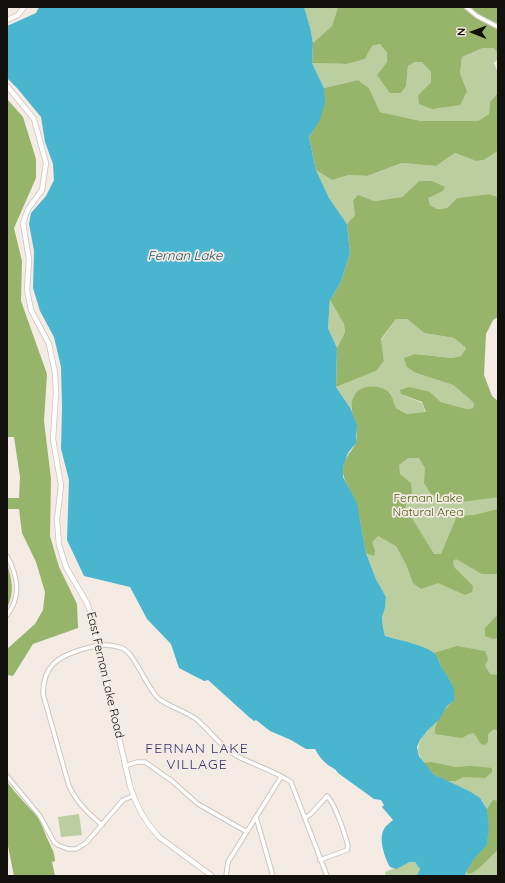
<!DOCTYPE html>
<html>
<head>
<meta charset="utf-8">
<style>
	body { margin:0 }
	#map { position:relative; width:505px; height:883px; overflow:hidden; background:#f4ebe4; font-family:Quicksand,sans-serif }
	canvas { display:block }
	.frame { position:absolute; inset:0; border:8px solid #13110e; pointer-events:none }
	.north { position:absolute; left:453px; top:12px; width:40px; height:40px; -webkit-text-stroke:3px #f4ebe4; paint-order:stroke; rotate:271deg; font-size:11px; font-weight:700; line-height:16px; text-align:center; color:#13110e }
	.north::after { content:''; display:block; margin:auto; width:14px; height:18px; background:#13110e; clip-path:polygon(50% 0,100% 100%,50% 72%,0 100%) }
</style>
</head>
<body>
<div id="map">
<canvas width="505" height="883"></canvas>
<div class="frame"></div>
<div class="north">N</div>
</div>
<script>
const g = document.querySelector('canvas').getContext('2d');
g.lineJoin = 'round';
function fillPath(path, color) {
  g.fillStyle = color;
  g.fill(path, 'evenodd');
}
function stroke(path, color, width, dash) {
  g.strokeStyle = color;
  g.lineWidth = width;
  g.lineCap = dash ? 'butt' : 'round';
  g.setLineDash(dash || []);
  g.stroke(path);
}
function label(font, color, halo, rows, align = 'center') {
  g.font = font + ' Quicksand,sans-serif';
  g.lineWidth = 3.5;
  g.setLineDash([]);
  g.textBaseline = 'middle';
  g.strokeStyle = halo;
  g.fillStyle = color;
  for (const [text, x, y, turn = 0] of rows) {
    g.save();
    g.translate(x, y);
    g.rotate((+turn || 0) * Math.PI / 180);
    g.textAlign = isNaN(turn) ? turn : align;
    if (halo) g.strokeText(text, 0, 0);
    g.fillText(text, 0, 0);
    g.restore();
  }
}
fillPath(new Path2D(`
	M304,7H338L332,26L313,43L310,27Z
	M380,44L387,53V63L377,75L406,86L408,66L415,62H423L431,72V82L418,95L467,91L460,73L462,57L483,48H494L498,54V59L494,63L498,73V95H496L490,102L489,114L478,121H421L380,112L369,88L358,80L324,88L312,63L347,64L365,59L372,46Z
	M498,151V197L489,194L457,198L447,208L437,209L430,205L427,197L443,191L419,181L402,197L374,201H353L355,215L347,224L329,198L316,170L332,180L349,175L367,176L402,163L436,166L455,153L476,161L484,160Z
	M330,300L344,324L345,332L337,348L328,328Z
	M396,319H407L424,333L454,338L466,348L461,356L452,358L415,354L416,373L453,385L474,403L473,408L467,409L441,402L430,392L401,394L422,403L426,413L407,414L396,408L390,392L354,395L351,409L336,387L376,371L384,361L381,340Z
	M498,433V876H465L487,809C485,806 483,801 480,799C476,794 470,792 464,789C448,782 431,776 422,760C411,743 427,731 439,720L413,644L385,636L383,628L382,617L385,608L386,597L376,579L366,553L348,453Z
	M79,814L82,835L61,837L58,817Z
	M413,861L417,863L420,869L417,876H386L385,872Z`), '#bace9f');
fillPath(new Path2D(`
	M338,7H498V54L494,48H483L462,57L460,73L467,91L460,105L432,109L419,104L418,95L431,82V72L422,62H415L408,66L406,86L401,93H390L377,75L387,62V53L380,44L372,46L365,59L347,64L312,63L313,43L332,26Z
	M358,80L369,88L380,112L421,121H478L489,114L490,102L496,95H498V151L484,160L476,161L455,153L436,166L402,163L367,176L349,175L332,180L316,170L309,137C320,120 325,109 324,88Z
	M7,99L23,117L36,159V178L14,228L22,261L21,301L47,374L44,421L51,479L50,536L59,567L77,604L78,628L33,644L13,676L7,675V649L35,624L43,610L45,592L36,562L22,533L19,509H7V498H19L20,477L14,437H7Z
	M419,181H432L445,187L443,191L428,198L430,205L437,209L447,208L457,198L489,194L498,197V317L493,320L486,334L484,375L492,396L498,401V497L455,503L431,494L424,483L425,468L419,458H408L399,465L400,474L411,483L412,493L405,507L434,554H441L457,516L474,515L498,509V574H482L456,559L453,561L454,567L473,586L472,592L465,595L438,583L421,589L413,583L406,564L396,546L378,536L372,542L375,551L374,556L366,553C362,532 360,510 350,491C347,484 342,477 343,468C344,457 354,450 356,441C361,424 346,413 354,396C360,384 379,384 389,392C392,395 394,403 396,408L407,414L426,412L422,402L401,394L400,390L409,387L430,392L441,402L467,409L473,408L474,403L453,385L416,373L407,367L404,358L415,354L452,358L461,356L466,348L454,338L424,333L407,319H396L381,339L384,361L376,371L336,387L337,348L345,332L344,324L330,300L340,284L350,254L347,224L355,215L353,201L358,195L374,201L402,197Z
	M7,564C12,580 15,592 7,608Z
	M498,614V638L493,639L485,636V628Z
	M457,646L485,651L488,659L485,666L490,674L498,675V731L494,729L488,734V742L485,745L481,744L474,733L469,734L462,738L435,734C434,722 445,708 454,701L452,683L442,669L439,660L434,653Z
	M431,762L455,767L471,766L492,768V772L485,778L464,777L455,781H447L433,774L423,763Z
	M7,782C16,794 26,804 36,815C42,823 44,832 48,840C52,850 54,849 55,861L52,862L55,876H14L7,841Z
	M493,800L498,801V850C489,857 479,871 469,874L466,872L474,859L487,845L489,827L487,809Z`), '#97b46b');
fillPath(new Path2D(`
	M39,7H304L310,27L313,43L312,63L324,88L325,102L320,120L309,137L316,170L329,198L347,224L350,254L340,284L330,300L328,328L337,348L336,387L351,409L357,426L356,443L348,453L343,467V477L357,503L366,553L376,579L386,597L385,608L382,617L383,628L385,636C398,640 426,645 435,654C439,659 440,665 443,670C451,682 456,686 454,701L447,706L439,720L427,731L420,740L417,747L419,756L433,774L471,792L480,798L487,809L489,827L487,845L474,859L466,872L465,876H417L420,869L415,862H410L396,869L390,867C385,858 378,839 384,829C386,825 390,823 393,820L382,807L384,805L381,800L374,799L338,773C335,768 332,768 328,765C322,760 318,755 315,749H306L291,740L270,731L256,720L254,721L249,717L208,680L204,681L179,668L171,644L147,619L130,587L84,576L67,540L69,480L61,449L62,408L61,367L54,337L40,311L33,288L34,251L29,224L31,213L46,196L54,180L53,164L45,142L41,117L17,88L7,78V26L36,13Z`), '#49b5cf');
const minor = new Path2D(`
	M466,7L477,16L498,27
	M7,556C18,576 22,596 7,615
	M125,766L137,762H145L172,781L198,804L247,832
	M7,776L40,816L54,842L58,845L68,849H76L86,843L123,800L133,796
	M256,817L273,876
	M305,818L311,814L327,796C335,804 345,834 348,846L347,850L320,860
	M102,825C88,813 77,803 69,786L43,694C43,667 57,657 80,650C96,645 106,643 122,648C135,653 147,689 159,699C170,707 185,711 196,719C210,730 221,748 237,756C254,765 275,771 291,782L327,876
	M226,876L228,862L281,777`);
const tertiary = new Path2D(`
	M7,20L18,15L24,7
	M7,86L34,119L46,163L42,190L28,209L23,223L29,259L27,290L31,310L49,344L55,373L56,393L53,439L61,485L57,520L59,545L66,567L87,603L91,614L130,786C136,806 145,822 159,837L212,876`);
stroke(minor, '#cdc4bd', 5.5);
stroke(tertiary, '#cdc4bd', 6);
stroke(minor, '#fff', 3.5);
stroke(tertiary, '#fff', 4.5);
label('12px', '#455f0d', '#f4ebe4', [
	["Fernan Lake",428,498],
	["Natural Area",428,512]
]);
label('12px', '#13110e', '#f4ebe4', [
	["East Fernan Lake Road",105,675,77]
]);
label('italic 13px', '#265460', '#f4ebe4', [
	["Fernan Lake",185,256]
]);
g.letterSpacing = '1px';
label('14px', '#3c336f', '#f4ebe4', [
	["FERNAN LAKE",197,749],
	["VILLAGE",197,765]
]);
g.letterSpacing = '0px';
</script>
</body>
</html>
